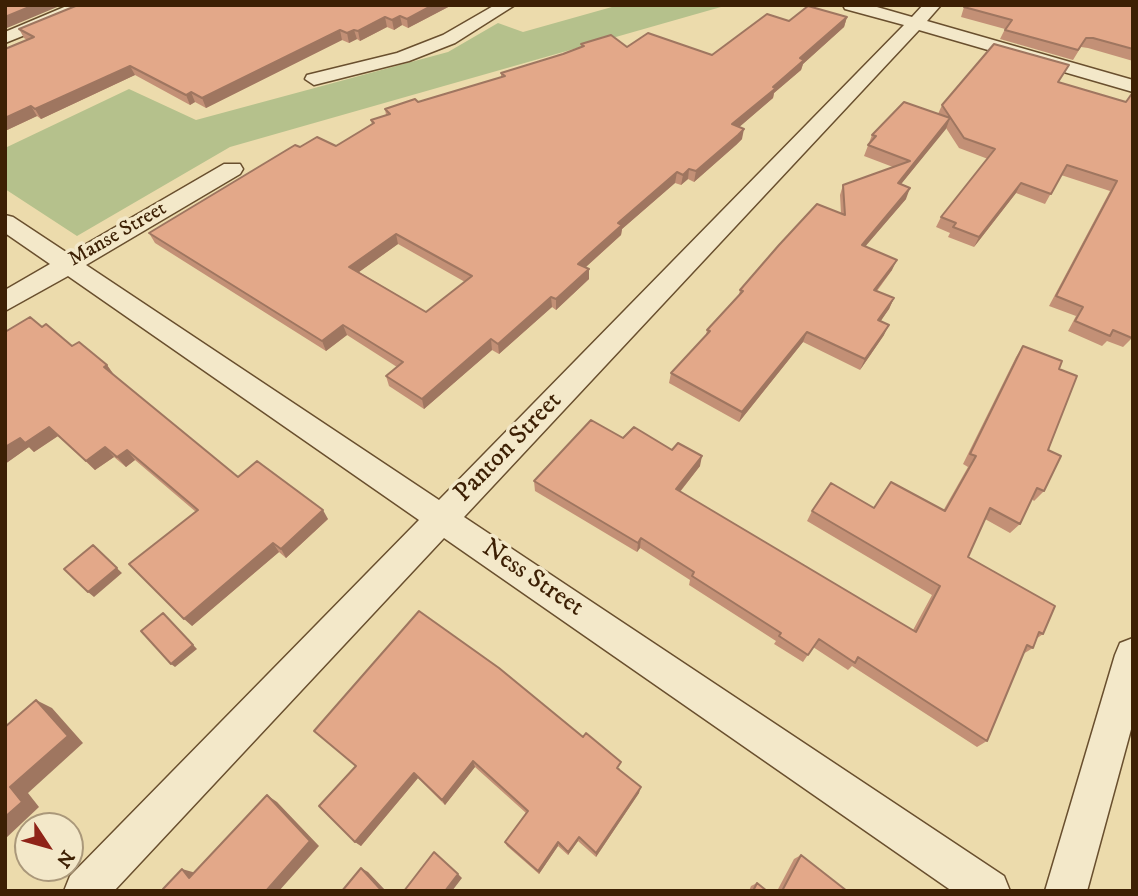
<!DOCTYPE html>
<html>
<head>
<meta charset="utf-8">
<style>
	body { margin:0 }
	#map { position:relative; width:1138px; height:896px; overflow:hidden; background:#ecdbac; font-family:"IM FELL DW Pica",serif }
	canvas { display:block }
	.frame { position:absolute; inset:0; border:7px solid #3d2004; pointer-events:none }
	.north { position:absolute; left:14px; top:812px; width:70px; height:70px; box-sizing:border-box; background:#f3e8c9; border:2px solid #aa987a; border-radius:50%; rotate:126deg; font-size:19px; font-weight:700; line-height:28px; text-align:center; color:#3d2004 }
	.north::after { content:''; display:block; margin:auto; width:24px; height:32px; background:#8f2418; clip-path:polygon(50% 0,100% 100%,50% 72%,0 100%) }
</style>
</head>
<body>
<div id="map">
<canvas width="1138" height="896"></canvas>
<div class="frame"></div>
<div class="north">N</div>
</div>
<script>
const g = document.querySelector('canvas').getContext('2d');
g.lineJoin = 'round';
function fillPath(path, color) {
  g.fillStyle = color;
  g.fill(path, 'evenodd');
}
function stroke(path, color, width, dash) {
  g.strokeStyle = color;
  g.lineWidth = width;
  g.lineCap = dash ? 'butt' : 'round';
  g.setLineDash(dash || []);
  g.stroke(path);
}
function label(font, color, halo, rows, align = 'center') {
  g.font = font + ' "IM FELL DW Pica",serif';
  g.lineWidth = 7;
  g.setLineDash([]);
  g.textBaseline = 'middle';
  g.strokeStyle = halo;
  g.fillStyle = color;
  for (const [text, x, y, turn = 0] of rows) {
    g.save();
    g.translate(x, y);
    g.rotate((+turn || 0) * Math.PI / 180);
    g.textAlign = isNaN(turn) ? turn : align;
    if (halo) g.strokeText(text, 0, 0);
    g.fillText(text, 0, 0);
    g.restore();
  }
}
fillPath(new Path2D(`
	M619,5H728L230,147L77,236L5,189V148L129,89L196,120L448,52L498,23L523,32Z`), '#b5c18c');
const minor = new Path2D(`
	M69,5H92L90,9L5,43V32Z
	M495,5H515L455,43L409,61L314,85L305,79L307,75L397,53L443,35Z
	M843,5H870L912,17L923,5H941L927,21L1133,80V92L919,30L464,517L1004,876L1010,891H952L444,538L114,891H64L70,876L419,520L68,276L5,311V290L50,264L5,233V215L13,217L69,254L224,164H240L243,169L240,174L86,265L439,500L904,25L845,9Z
	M1133,638V722L1087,891H1045L1115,655L1120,643Z`);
stroke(minor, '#694f2e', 3);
fillPath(minor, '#f3e8c9');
fillPath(new Path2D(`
	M452,5L408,28L402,25L394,30L387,27L360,41L357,39L349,43L342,40L206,108L195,102L190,105L135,75L41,119L37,116L5,131V49L27,40L24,38L19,29Z
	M1133,5V61L1088,48L1081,47L1073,60L1000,39L1005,29L961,17L964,7Z
	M847,17L844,27L803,64L801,70L774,93L773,98L739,127L742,139L736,145L694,182L688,179L681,185L675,183L622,229L621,235L586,267L589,269V279L556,310L552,307L499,354L492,350L424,409L389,386L386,376L397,367L347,335L326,351L155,243L149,233L300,147L336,146L372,125L371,120L386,115L385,109L418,102L501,77V73L563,54L581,47V44L627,47L712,55L789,21ZM398,244L465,282L426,312L359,272Z
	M1069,65L1058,82L1126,102L1132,338L1123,347L1107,341L1102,346L1068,331L1076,316L1049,306L1110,191L1061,175L1045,204L1016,193L974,247L948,237L950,233L936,227L941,217L988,159L959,148L946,128L901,184L906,199L865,246L892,270L877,291L894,298L889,309L880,321L884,335L860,370L803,342L739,422L669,383L671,373L706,335L707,330L739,295L740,290L841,214L840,195L843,185L893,167L864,156L872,135L938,114L942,105Z
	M42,327L72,346L107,365L114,375L238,477L328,519L286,558L279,552L192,626L196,512L135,460L126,467L114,457L95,470L58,436L34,452L29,447L5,464Z
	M1023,346L1059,369L1044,491L1034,501L1032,499L1020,524L1010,533L985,519L968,557L1043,634L1036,639L1033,648L1023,654L987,741L977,747L852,666L848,670L813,647L803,662L774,644L776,641L689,585L690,580L640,548L637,552L535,491L534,481L623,438L672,450L700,466L680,492L913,630L932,595L807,521L812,511L874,508L943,511L968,467L963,464L1016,357Z
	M314,731L620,768L619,769L639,793L596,857L578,841L568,855L558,846L539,874L507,846L505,842L526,813L475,767L445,805L418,778L361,846L355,842L356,766Z
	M801,855L847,891H777L794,859Z
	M757,883L767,891H749L751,886Z`), '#c39076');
fillPath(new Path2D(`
	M34,5H62L7,28L5,25V17Z
	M433,5H452L408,28L407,19Z
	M400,16L402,25L394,30L392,20Z
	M385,17L387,27L360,41L358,31Z
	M847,17L844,27L803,64L801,70L774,93L773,98L730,135L732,124L800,58Z
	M340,30L342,40L206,108L202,98Z
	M354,30L357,39L349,43L347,33Z
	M130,66L135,75L41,119L35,109Z
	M191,92L195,102L190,105L186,95Z
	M31,106L37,116L5,131V118Z
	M950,118L946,129L893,194L898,183Z
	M744,129L742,139L736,145L694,182L696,171Z
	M689,169L688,179L681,185L683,175Z
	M677,172L675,183L622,229L621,235L578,274V264L618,223Z
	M1021,183L1016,193L974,247L979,237Z
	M910,188L906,199L858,255L862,245Z
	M396,234L398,244L352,277L349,267Z
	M897,260L892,270L869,300L874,290Z
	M589,269V279L556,310V299Z
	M551,297L552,307L499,354L498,344Z
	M894,298L889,309L874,331L878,320Z
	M343,325L347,335L326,351L322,341Z
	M889,325L884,335L860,370L865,359Z
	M807,332L803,342L739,422L742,412Z
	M491,339L492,350L424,409L422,399Z
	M107,365L114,375L111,377L104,367Z
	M49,427L58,436L34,452L25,443Z
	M20,438L29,447L5,464V447Z
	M105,447L114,457L95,470L86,461Z
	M127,450L135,460L126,467L117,457Z
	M702,456L700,466L674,499L676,489Z
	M323,510L328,519L286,558L281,549Z
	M641,538L640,548L637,552L638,543Z
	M273,543L279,552L192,626L184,619Z
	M98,550L122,573L94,597L88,592Z
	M163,613L197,649L175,667L171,664Z
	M36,700L52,708L83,743L28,793L39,807L5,839V817L10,787Z
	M473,761L475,767L445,805L442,800Z
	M414,773L418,778L361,846L355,842Z
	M641,787L639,793L596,857V853Z
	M267,795L277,802L319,846L279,891H266Z
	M579,837L578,841L568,855V852Z
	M558,842V846L539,874L538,871Z
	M361,868L368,872L386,891H382Z
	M182,869L196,873L189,878Z
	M458,874L462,878L452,891H445Z`), '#9f7660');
const building = new Path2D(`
	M5,5H34L5,17Z
	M78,5H433L407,19L400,16L392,20L385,17L358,31L354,30L347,33L340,30L202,98L191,92L186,95L130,66L35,109L31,106L5,118V49L34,37L19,29Z
	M966,5H1133V49L1093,38H1086L1078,50L1005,30L1012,20L964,7Z
	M808,6L847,17L800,58L804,60L773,87L776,88L732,124L744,129L738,135L696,171L689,169L683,175L677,172L618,223L622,225L578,264L589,269L556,299L551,297L498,344L491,339L422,399L386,376L403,362L343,325L322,341L149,233L295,145L300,147L317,137L336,146L374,123L371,120L390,114L385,109L415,99L418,102L505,76L501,73L563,54L584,46L581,44L611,35L627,47L648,33L712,55L767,14L789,21ZM396,234L472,276L426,312L349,267Z
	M994,44L1069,65L1058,82L1126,102L1133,92V336L1132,338L1113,330L1110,336L1075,321L1083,307L1056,296L1117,181L1067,165L1051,194L1021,183L979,237L953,227L956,223L941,217L995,149L964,138L942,105Z
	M904,102L950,118L898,183L910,188L862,245L897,260L874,290L894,298L878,320L889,325L865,359L807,332L742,412L671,373L710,331L707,330L743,291L740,290L779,245L817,204L845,215L843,185L910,161L868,145L876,136L872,135Z
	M30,317L42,327L46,324L72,346L79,342L107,365L104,367L238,477L257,461L323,510L281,549L273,543L184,619L129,564L198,510L127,450L117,457L105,447L86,461L49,427L25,443L20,438L5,447V332Z
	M1023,346L1062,361L1059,369L1077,376L1048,450L1061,456L1044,491L1037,488L1020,524L990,508L968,557L1055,606L1043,634L1039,632L1033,648L1027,645L987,741L858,657L855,663L819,639L808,655L779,636L781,633L692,576L694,572L641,538L638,543L534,481L591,420L623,438L634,427L672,450L678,443L702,456L676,489L916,632L940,586L812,511L831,483L874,508L891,482L945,511L976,456L970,454Z
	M93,545L117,568L88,592L64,569Z
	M419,611L499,668L583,737L586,733L621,762L617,768L641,787L596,853L579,837L568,852L558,842L538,871L505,842L528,811L473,761L442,800L414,773L355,842L319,806L356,766L314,731Z
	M163,613L193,645L171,664L141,631Z
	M36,700L68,736L10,787L22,802L5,817V727Z
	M267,795L310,841L266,891H165L163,889L182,869L189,878Z
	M434,852L458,874L445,891H404Z
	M801,855L847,891H782Z
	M361,868L382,891H342Z
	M757,883L767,891H753Z`);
fillPath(building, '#e3a889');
stroke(building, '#9f7660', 2);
label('21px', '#3d2004', '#f3e8c9', [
	["Manse Street",118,235,-30]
]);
label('26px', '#3d2004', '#f3e8c9', [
	["Panton Street",509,448,-46],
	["Ness Street",532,579,34]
]);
</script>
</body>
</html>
